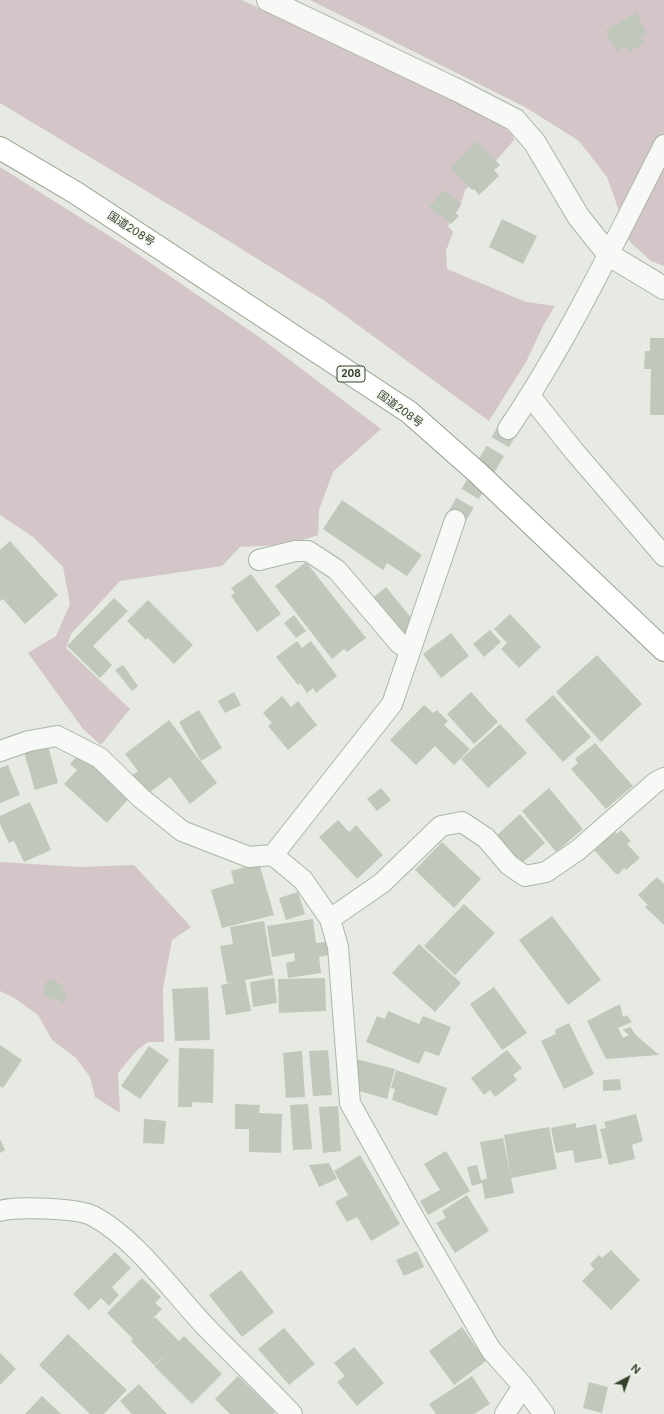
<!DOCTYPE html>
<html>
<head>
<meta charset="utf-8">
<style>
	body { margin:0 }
	#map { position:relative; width:664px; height:1414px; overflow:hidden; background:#e6eae3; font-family:Inter,sans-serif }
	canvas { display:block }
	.north { position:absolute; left:608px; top:1358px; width:40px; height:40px; -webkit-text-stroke:3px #f5f8f3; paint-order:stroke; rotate:41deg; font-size:11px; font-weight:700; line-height:16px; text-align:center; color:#34422c }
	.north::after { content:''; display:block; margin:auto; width:14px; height:18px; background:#34422c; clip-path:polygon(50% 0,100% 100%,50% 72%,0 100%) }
</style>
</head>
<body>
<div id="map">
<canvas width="664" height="1414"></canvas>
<div class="north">N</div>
</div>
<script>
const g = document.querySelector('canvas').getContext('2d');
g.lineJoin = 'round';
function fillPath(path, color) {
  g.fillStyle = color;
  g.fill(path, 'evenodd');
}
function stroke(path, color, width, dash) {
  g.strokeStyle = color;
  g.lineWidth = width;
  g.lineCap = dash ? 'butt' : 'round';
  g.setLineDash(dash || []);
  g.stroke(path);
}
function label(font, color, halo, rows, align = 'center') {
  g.font = font + ' Inter,"Noto Sans JP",sans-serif';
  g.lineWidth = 3.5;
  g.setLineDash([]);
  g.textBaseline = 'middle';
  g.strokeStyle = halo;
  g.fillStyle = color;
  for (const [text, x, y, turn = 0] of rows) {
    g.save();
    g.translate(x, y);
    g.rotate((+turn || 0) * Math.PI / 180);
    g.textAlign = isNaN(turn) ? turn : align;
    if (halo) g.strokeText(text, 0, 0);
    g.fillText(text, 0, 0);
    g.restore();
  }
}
fillPath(new Path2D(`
	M0,0H242L487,115L512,134L514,140L488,170L465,190L460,207L448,226L453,232L446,251L447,269L526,302L555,306L544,324L526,362L489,421L325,301L211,230L0,103Z
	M310,0H664V266L651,261L630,242L607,177L579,141L525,107Z
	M0,167L130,249L262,339L381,429L333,472L319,510L318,535C290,545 269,546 240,547L222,566L120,581L71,634L66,648L130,709L101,745L83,729L28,653L56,636L70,604L63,567L33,537L0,515Z
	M0,862L80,867L134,865L191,927L172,940L163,989L164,1042H148L137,1050L118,1073L120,1113L95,1097L90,1077L76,1058L52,1040L38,1015L16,999L0,991Z`), '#d4c5c9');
fillPath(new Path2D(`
	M636,12L647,33L640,37L644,43L629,52L626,46L617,51L605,31Z
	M477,141L500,165L494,170L499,176L479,195L474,189L472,190L451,168L461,158L460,157Z
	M445,190L461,204L454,212L459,216L451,224L440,213L438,215L429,207Z
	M502,219L537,236L523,264L489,247Z
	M650,338H664V415H650L651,369H644L645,351H650Z
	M342,500L422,555L407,576L387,563L383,570L323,529Z
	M10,541L58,595L25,624L3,599L0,601V550Z
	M306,562L366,638L347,652L344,649L332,659L275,586Z
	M251,574L281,614L257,632L231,596L235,593L231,588Z
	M386,587L417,625L400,638L369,601Z
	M114,598L128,611L93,646L112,665L100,678L67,646Z
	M148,600L193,645L174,664L148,638L146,640L127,621Z
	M510,614L541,647L519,668L501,649L507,643L494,629Z
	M294,615L306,631L296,638L284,623Z
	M490,630L501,642L484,657L473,644Z
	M451,633L469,656L441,678L423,654Z
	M297,641L302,648L311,641L337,676L316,693L313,688L307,693L300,683L298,685L276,657Z
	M597,655L642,704L601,742L556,692Z
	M123,665L138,686L132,691L115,670Z
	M234,692L241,705L225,713L218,701Z
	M471,692L498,722L474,744L447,714Z
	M553,695L591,737L563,762L525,720Z
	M282,696L291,707L298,701L317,725L288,750L268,726L272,723L263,713Z
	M424,705L433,713L437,710L448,721L444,725L470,749L454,765L435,746L416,765L390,740Z
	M199,710L222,748L201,761L179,722Z
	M169,720L217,783L190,804L170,777L146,795L131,776L138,771L125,754Z
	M500,724L527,753L488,788L461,759Z
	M47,742L58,783L35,790L23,749Z
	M595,743L633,786L606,809L571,769L578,763L575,759Z
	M81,752L130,797L107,823L64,784L77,770L70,764Z
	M8,765L20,795L0,803V768Z
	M381,788L391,800L377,811L367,799Z
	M549,788L583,829L556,852L522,811Z
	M30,802L51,850L24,862L14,841L9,843L0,824V816Z
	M520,814L545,843L520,865L495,837Z
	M338,820L349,832L356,825L383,855L357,879L319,837Z
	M613,830L617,834L621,830L631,841L627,844L640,858L626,870L624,868L619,874H616L592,848Z
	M442,842L481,879L454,908L415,870Z
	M259,863L274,915L222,928L211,890L234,883L231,871Z
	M657,877L664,884V925L645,907L648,905L638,895Z
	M298,892L305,914L286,920L279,898Z
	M464,904L495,933L455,975L424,946Z
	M552,916L601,980L568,1005L519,940Z
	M313,919L316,943L326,942L328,955L319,957L321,973L288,978L286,963L295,961L294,953L272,957L267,926Z
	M264,921L273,975L245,980L251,1011L226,1015L221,985L235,982L227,983L220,946L233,944L230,927Z
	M419,944L461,983L435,1012L392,973Z
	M52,978L65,988L62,992L67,997L63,1003L56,998L54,1001L43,992L45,988L43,987L48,980L50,981Z
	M274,978L277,1003L253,1007L250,982Z
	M325,978L326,1011L279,1013L278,979Z
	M208,987L210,1040L175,1041L172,989Z
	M494,987L527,1033L502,1050L470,1004Z
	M620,1004L623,1017L627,1015L632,1022L618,1028L623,1038L629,1035L623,1030L630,1027L637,1036L659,1055L606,1059L587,1021Z
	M388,1011L419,1024L423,1016L451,1027L439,1056L425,1051L419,1064L366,1042L377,1016L385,1019Z
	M569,1023L594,1074L564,1089L541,1041L556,1034L555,1030Z
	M0,1045L22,1060L3,1088L0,1086Z
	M149,1046L169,1060L140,1099L121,1086Z
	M179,1048L214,1049L213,1103L192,1102V1107H178Z
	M328,1050L332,1095L313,1096L309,1051Z
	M507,1050L522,1068L513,1075L517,1080L495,1097L490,1090L484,1095L471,1078Z
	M302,1051L305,1097L286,1098L283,1053Z
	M356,1059L395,1069L387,1099L352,1089Z
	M396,1070L447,1088L437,1116L392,1100L395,1089L391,1088Z
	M620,1079L621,1090L603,1091V1080Z
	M235,1104L260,1105L259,1113L282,1114L281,1153L249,1152V1129H235Z
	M308,1104L312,1149L293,1150L290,1105Z
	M338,1106L341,1151L323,1153L319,1107Z
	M636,1114L643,1141L632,1145L635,1159L609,1165L600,1129L606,1128L604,1122Z
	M144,1119L166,1121L164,1144L143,1143Z
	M576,1123V1128L596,1124L602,1158L575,1163L573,1150L556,1153L551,1128Z
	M549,1127L557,1169L511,1178L504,1135Z
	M503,1138L514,1193L485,1199L482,1183L472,1186L467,1167L477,1165L481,1180L487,1179L480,1142Z
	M0,1139L5,1150L0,1153Z
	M446,1151L470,1191L428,1215L420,1201L440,1190L424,1164Z
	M360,1155L400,1224L371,1241L357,1217L347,1222L335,1202L348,1195L334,1171Z
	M329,1163L337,1179L319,1187L309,1165Z
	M467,1195L489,1231L455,1253L436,1223L446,1218L442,1211Z
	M611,1250L640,1280L611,1310L582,1281L594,1269L590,1264L599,1255L602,1258Z
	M417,1251L424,1267L404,1276L396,1260Z
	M115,1252L131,1268L112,1287L119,1295L109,1306L101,1298L89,1310L73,1294Z
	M241,1270L274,1312L242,1337L209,1295Z
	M142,1278L161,1297L155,1303L162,1309L151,1320L155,1317L179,1341L184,1336L222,1374L192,1404L154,1366L167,1354L154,1365L131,1341L133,1339L107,1313Z
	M462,1327L486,1361L454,1385L429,1351Z
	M284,1328L315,1364L289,1385L258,1349Z
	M68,1334L127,1390L104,1414H90L39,1365Z
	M354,1347L384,1383L357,1406L337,1382L345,1376L334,1363Z
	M0,1353L16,1369L0,1385Z
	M238,1376L275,1412L273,1414H230L215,1399Z
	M472,1376L490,1404L474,1414H436L429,1404Z
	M589,1382L608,1387L602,1413L583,1408Z
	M139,1384L167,1414H132L120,1401Z
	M42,1396L61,1414H25Z`), '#c0c7bb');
stroke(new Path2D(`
	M455,520L508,429`), '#c2c8be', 20, [20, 10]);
const minor = new Path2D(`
	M530,396L574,451L664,556
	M508,429C568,340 615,241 664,145
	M259,560L295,551H308L337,570L399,643L409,650
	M0,751L29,741L57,736L100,758L141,798L182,831L249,857L273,855L303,880L330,919L338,947L350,1103L414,1218L491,1350L523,1386L544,1414
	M273,855L392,704L455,520
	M330,919L382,883L441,826L462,822L486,838L509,865L525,876L546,872L578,850L656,782L664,778
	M0,1211C16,1206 78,1208 93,1216C135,1238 172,1291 205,1326C234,1356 264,1384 292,1414
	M505,1414L523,1386`);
const tertiary = new Path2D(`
	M268,0L459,91L515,120L535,143L578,216L609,255L664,288`);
const trunk = new Path2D(`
	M0,148L76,193L409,412L478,473L664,650`);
stroke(minor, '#adb4a8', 22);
stroke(tertiary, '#adb4a8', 24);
stroke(trunk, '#94a08c', 24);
stroke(minor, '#f7f9f6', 20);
stroke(tertiary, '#f7f9f6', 22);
stroke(trunk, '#fff', 22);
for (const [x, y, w] of [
	[351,374,28]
]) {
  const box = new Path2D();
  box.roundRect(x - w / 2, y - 8, w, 16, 3);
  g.fillStyle = '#f5f8f3';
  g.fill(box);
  stroke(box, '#34422c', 1);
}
label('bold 10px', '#34422c', null, [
	["208",351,374]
]);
label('11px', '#34422c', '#f5f8f3', [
	["国道208号",131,229,33],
	["国道208号",400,409,36]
]);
</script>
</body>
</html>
